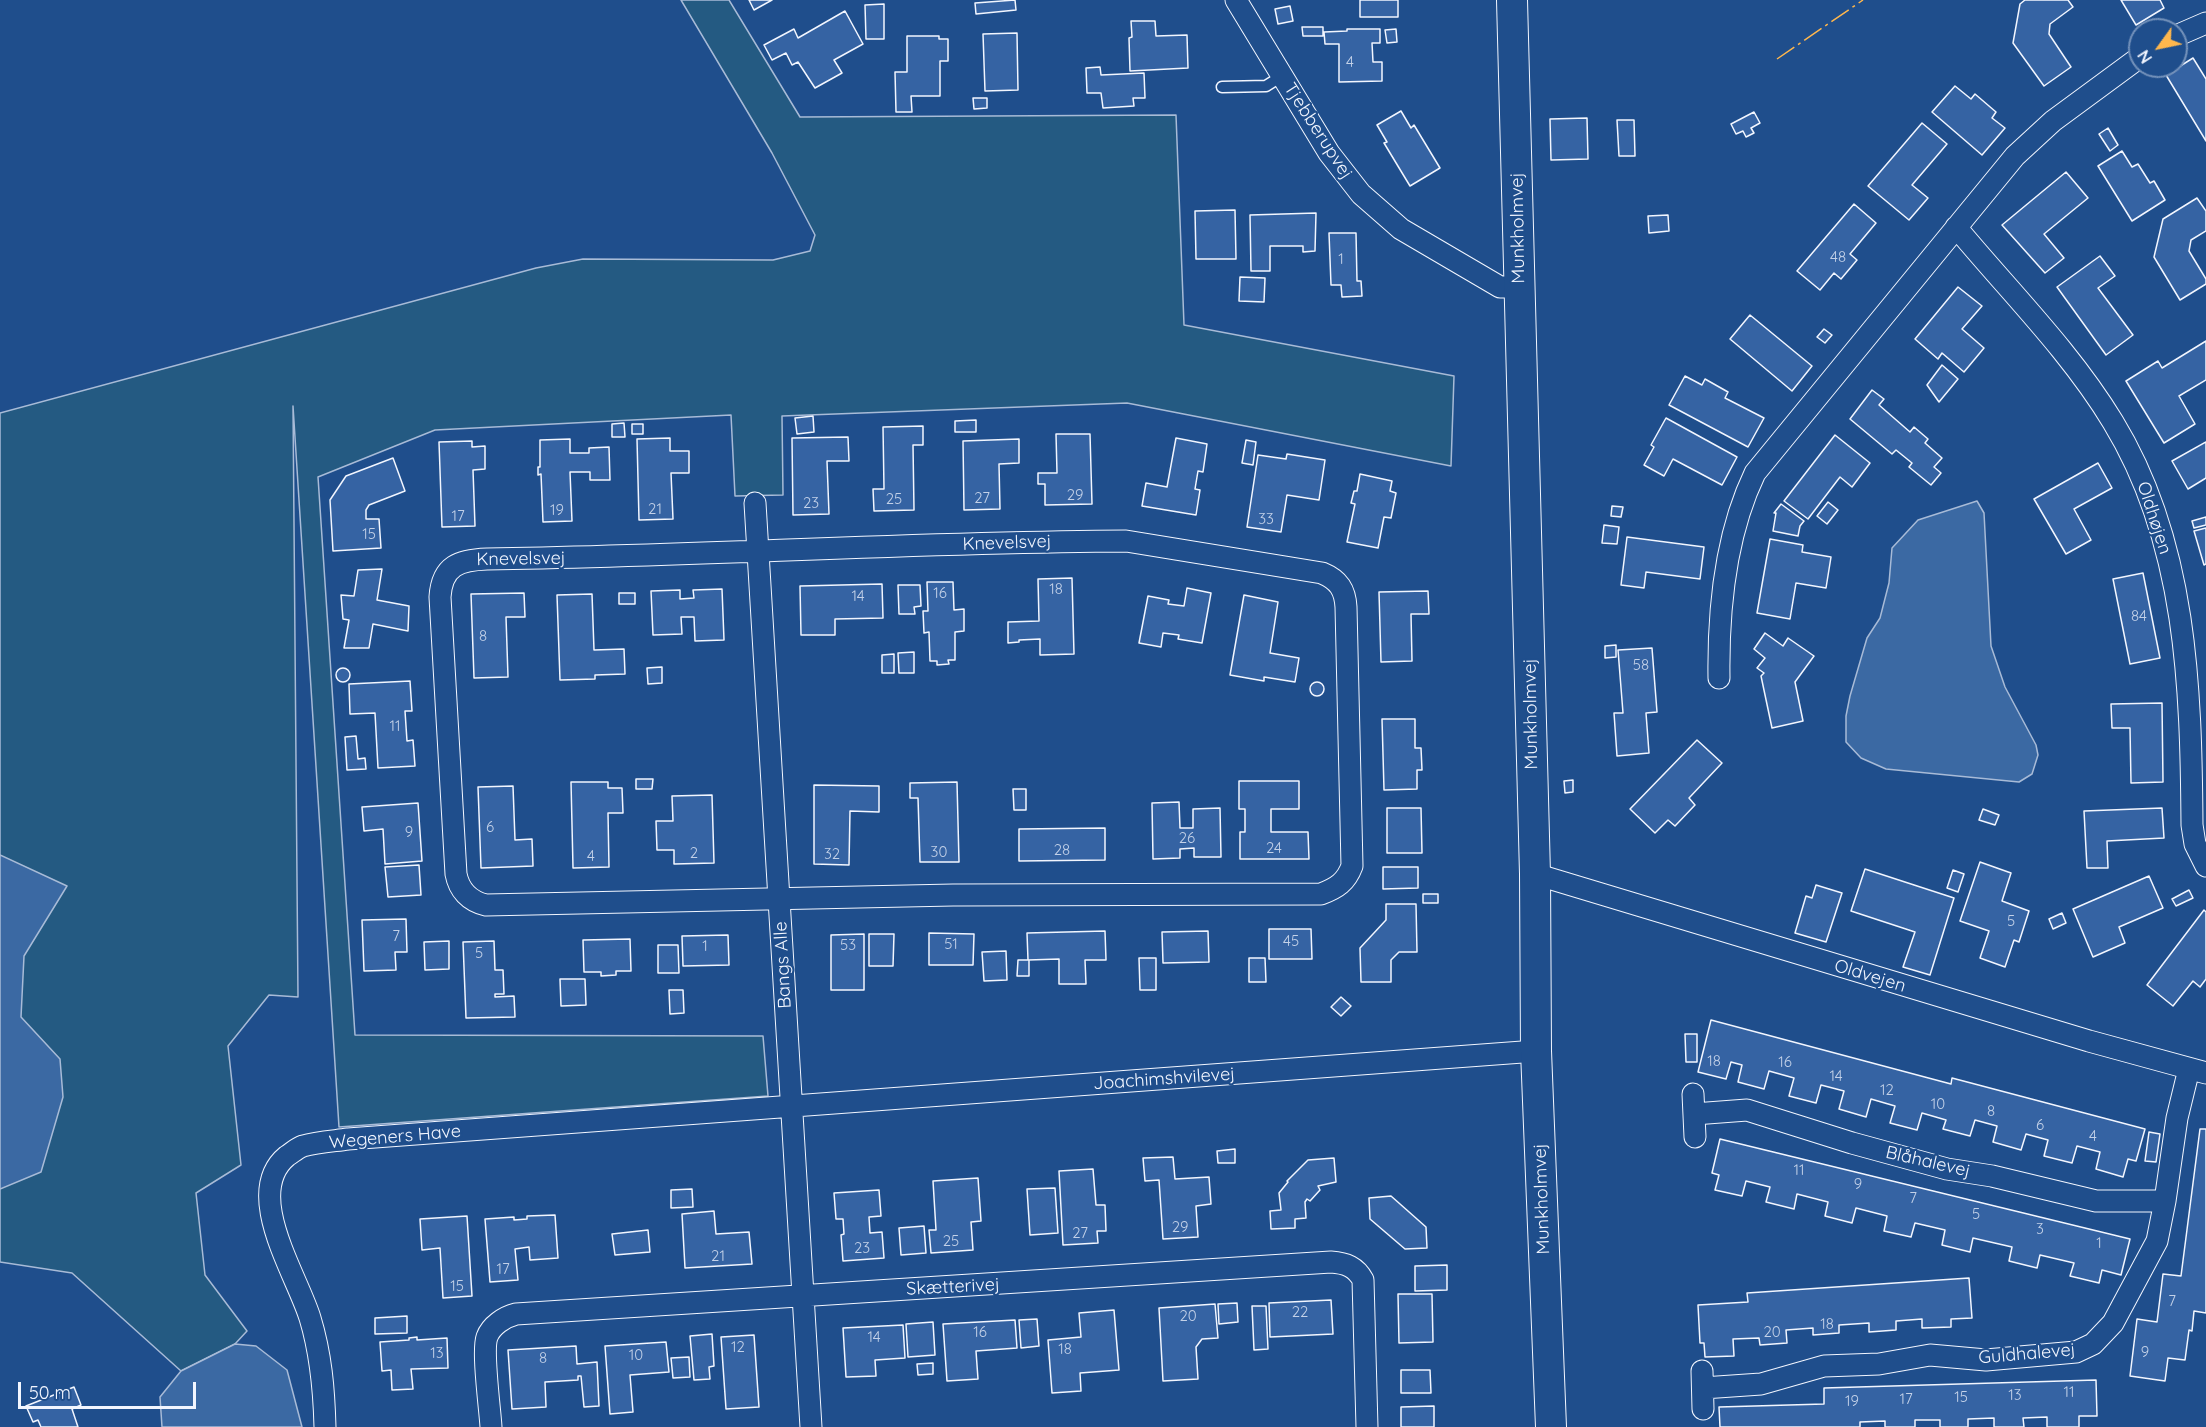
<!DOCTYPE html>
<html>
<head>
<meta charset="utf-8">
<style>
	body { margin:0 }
	#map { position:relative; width:2206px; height:1427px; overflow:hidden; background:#1f4e8c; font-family:Quicksand,sans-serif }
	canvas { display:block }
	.north { position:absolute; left:2128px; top:18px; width:60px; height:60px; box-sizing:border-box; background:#1f4e8c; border:2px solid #7391ba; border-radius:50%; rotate:237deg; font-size:16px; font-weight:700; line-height:24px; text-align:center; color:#f2f6ff }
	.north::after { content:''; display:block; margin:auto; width:21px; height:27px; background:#ffb74d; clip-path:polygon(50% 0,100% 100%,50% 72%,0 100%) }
	.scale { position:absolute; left:18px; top:1382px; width:178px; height:27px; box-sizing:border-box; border:3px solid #f2f6ff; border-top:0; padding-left:8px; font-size:18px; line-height:21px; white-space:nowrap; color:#f2f6ff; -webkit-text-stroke:4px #1f4e8c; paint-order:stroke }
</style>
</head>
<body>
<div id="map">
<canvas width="2206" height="1427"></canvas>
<div class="north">N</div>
<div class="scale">50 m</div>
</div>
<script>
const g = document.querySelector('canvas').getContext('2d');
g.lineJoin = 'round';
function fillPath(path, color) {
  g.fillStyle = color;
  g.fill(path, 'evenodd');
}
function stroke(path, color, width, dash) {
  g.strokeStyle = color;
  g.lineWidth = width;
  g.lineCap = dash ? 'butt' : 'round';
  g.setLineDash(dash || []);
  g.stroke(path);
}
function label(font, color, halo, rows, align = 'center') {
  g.font = font + ' Quicksand,sans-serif';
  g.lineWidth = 4.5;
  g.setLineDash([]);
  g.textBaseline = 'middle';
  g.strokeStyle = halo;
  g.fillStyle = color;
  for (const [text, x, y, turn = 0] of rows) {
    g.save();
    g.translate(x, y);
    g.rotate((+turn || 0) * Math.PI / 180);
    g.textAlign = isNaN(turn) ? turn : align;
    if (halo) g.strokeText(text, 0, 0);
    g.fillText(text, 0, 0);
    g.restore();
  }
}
const green = new Path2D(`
	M681,0H729L800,117L1176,115L1184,325L1454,376L1451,466L1127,403L782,416L783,495L735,496L731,415L435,430L318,477L355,1035L763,1036L768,1096L339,1127L293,406L298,997L269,995L228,1046L241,1165L196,1193L205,1275L247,1331L235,1344L181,1371L72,1273L0,1262V413L536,268L583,259L773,260L810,251L815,235L772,153Z`);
fillPath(green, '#245a82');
stroke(green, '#a8bbd7', 1.5);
const water = new Path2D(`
	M1977,501L1984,513L1991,646L2005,687L2036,745L2038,755L2032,774L2019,782L1886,769L1861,758L1846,742V716L1850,696L1867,638L1880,618L1889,583L1892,548L1918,520Z
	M0,855L67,886L24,956L21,1017L60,1059L63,1097L41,1172L0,1189Z
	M235,1344L256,1346L287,1370L302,1427H162L160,1397L181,1371Z`);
fillPath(water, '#3b69a3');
stroke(water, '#a8bbd7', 1.5);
const building = new Path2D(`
	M749,0H772L754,10Z
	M1015,0L1016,10L976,14L975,3Z
	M1360,0H1398V17H1360Z
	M2025,0H2068L2073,7L2050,24L2049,34L2071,67L2044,86L2013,43L2020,4Z
	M2121,0H2160L2164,8L2136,25Z
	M884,4V39H866L865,5Z
	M1290,6L1293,21L1278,24L1275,9Z
	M845,11L863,44L834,60L842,73L815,88L798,62L792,65L786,53L772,60L764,45L794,29L798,38Z
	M1131,21H1155L1156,36L1187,35L1188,68L1130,71L1129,38L1132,37Z
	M1302,27H1323V36H1303Z
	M1347,29H1380V43H1372L1373,62H1382V81L1339,82V44H1325L1324,32L1347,31Z
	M1396,29L1397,42L1387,43L1385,30Z
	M1017,33L1018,90L985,91L983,34Z
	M907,36H939V39H948V61H940V96H911L912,112H896L895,72H907Z
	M2193,58L2206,79V141L2166,75Z
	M1100,67L1101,75L1144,73L1145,98H1133L1134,106L1103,108L1101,93H1087L1086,68Z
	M1955,86L1971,99L1975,94L1996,112L1992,118L2005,128L1982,155L1932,112Z
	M973,98H987V108L974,109Z
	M1401,111L1411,128L1414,125L1440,168L1410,186L1384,143L1387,142L1377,125Z
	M1754,112L1760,123L1751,128L1754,133L1746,137L1743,131L1736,134L1731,124Z
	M1587,118L1588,159L1551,160L1550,119Z
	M1617,120H1634L1635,156H1619Z
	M1922,123L1947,144L1912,185L1928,198L1909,220L1868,186Z
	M2108,128L2118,145L2110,151L2099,134Z
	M2122,151L2132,167L2138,164L2150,183L2154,181L2165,200L2132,221L2098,166Z
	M2066,172L2088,198L2044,234L2064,258L2045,273L2002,225Z
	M2197,198L2206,211V231L2191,240L2189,251L2206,279V284L2180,300L2154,257L2163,219Z
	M1854,204L1876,223L1850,254L1857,260L1841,279L1834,273L1820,290L1797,271Z
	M1235,210L1236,259H1196L1195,211Z
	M1316,213L1315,251L1303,252V246H1270V271H1251L1250,215Z
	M1668,215L1669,231L1649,233L1648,216Z
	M1329,233H1356L1357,281H1361L1362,296L1342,297L1341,285H1331Z
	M2100,256L2115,276L2098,288L2133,335L2106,355L2057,287Z
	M1240,277L1265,278L1264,302L1239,301Z
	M1958,287L1982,306L1962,329L1984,348L1964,372L1942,353L1938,359L1915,339Z
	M1750,315L1812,366L1792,391L1730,339Z
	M1824,329L1832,335L1825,343L1817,337Z
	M2206,341V380L2179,396L2195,424L2164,443L2126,381L2158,361L2162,368Z
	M1942,365L1958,379L1939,402L1927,385Z
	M1685,376L1702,385L1705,379L1728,392L1725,398L1764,418L1748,447L1669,405Z
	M1872,390L1884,399L1879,405L1910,432L1914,427L1928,439L1925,443L1942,458L1934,467L1941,473L1931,485L1909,467L1912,463L1896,450L1892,454L1850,419Z
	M813,416L814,432L797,434L795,418Z
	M1666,418L1737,457L1722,485L1673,459L1664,476L1644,465L1654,447L1651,445Z
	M976,420V432H955V421Z
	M624,423L625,437H612V424Z
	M632,424H643V434H632Z
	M923,426V445H913L914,510L874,511L873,489H884L883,427Z
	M1056,434H1090L1092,504L1045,505V484H1038V473H1057Z
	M1835,435L1870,463L1852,487L1840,477L1808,519L1784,501Z
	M848,437L849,461H827L829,514L793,515L792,438Z
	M670,438V451H689V473H671L673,519L639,520L637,439Z
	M1176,438L1207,444L1203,472L1198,471L1195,489L1200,490L1196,515L1142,506L1146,483L1167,487Z
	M570,439V453H589V448L609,447L610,480H590V472H570L572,521L543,522L541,474L538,475V467H540V440Z
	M1019,439V463L999,464L1000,509L964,510L963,441Z
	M1246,440L1256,442L1253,465L1242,463Z
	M472,441V447L485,446V469L473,470L475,526L442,527L439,442Z
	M2206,442V478L2188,489L2172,461Z
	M1287,454L1325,460L1319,500L1287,495L1281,532L1247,527L1258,455L1286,459Z
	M393,458L405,491L369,505L366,510V519H379L381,548L333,551L330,500L346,476Z
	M2098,463L2112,488L2074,509L2091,540L2066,554L2034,499Z
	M1360,474L1392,481L1390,491L1396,493L1391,518L1384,517L1378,548L1347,542L1355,504L1351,503L1354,491H1357Z
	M1828,502L1838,510L1827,524L1817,516Z
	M1781,504L1804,521L1800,526L1798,536L1773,531L1776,513H1774Z
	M1612,506L1623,507L1621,517L1611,516Z
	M2206,517V525L2194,528L2192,521Z
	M1604,525L1619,527L1617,544L1602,543Z
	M2206,528V564L2204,565L2194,531Z
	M1627,537L1704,547L1700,579L1646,572L1644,588L1621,585Z
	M1770,539L1803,545L1802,552L1831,557L1826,588L1796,583L1790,619L1757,613Z
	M382,569L377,600L409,606L408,631L373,624L369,648H344L349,620L343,619L341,595L354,596L358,570Z
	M2143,573L2160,658L2130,664L2113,579Z
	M1072,578L1074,654L1040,655V639L1019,640V642L1008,643V622L1039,621L1038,579Z
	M927,582H953L954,610L964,609V631L955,632V660H948L949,664L937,665V661H930L929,632L924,633L923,611H928Z
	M882,584L883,618L835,619V635H801L800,586Z
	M898,585H920L921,606L914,607L915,614H899Z
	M1187,588L1211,593L1202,643L1178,639L1179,635L1163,633L1161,647L1139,643L1148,596L1169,600L1168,604L1184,606Z
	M722,589L724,640L695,641L694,617H681L682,634L653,635L651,591L680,590V599L694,598L693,590Z
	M1428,591L1429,614H1411L1412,661L1381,662L1379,592Z
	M524,593L525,617H506L508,677L474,678L471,594Z
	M619,593H635V604H619Z
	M592,594L594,650L624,649L625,674L595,675V679L560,680L557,595Z
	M1244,595L1278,602L1270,653L1299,658L1295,682L1264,677V681L1230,675Z
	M1765,633L1783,646L1788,638L1814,656L1795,682L1803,721L1772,728L1761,676L1764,673L1757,668L1765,658L1754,649Z
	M1616,645V657L1605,658V646Z
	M1652,648L1657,712L1646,713L1649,753L1617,756L1614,713H1623L1618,650Z
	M914,652V673H899L898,653Z
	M894,654V673H882V655Z
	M662,667V683L648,684L647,668Z
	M336 675a7 7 0 1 1 14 0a7 7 0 1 1-14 0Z
	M410,681L412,711H405L407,741L413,740L415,766L378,768L375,713L350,714L349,684Z
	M1310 689a7 7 0 1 1 14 0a7 7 0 1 1-14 0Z
	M2162,703L2163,782L2131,783L2130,728H2112L2111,704Z
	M1382,719H1415V748H1421L1422,770H1417V789L1384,790Z
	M356,736L358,759L365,758L366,769L347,770L345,737Z
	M1697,740L1722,763L1689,798L1695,805L1675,826L1668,820L1655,833L1630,809Z
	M636,779H653L652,789H636Z
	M1573,780V792L1565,793L1564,781Z
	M1239,781H1299V809H1271V832H1308L1309,859H1240V832H1245V809H1239Z
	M571,782H608V788H622L623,813H608L609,867L573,868Z
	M957,782L959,862H920L918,798H910V783Z
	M814,785L879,786V812L850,811L849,865L814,864Z
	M513,786L515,840L532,839L533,866L481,868L478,787Z
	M1013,789H1026V810H1014Z
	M712,795L714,863L674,864V850H657L656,821H673L672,796Z
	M1179,802L1180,828H1193V809L1220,808L1221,857H1194V848L1180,849V858L1153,859L1152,803Z
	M418,803L422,861L385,864L383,829L364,831L362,807Z
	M1387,808H1421L1422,853H1387Z
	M2162,808L2164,838L2107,841L2108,868H2087L2084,811Z
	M1983,809L1999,815L1995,825L1979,820Z
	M1105,828V860L1019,861V829Z
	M1980,862L2011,873L2002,901L2029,911L2019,942L2014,940L2005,967L1980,958L1989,931L1960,921Z
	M419,865L421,895L388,897L385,867Z
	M1383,867H1418V888L1383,889Z
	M1865,869L1954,898L1930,975L1903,967L1915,932L1851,911Z
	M1953,870L1964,874L1958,892L1947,888Z
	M2149,876L2163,908L2119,927L2125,943L2093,957L2073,909Z
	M1816,885L1842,893L1826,942L1795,933L1806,896L1812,898Z
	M2189,890L2193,898L2176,906L2172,899Z
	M1423,894H1438V903H1423Z
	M1386,904H1416L1417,952H1399L1391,960V982H1361L1360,948L1386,920Z
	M2204,910L2206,912V979L2200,987L2193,981L2173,1006L2147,985Z
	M2062,913L2066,923L2053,929L2049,919Z
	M406,919L407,952H395L396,970L364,971L362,920Z
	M1269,929H1311L1312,959H1269Z
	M1105,931L1106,960H1085L1086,984H1059V959L1028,960L1027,933Z
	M1208,931L1209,962L1163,963L1162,932Z
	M929,933L974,934L973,965H929Z
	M864,934V990H831V935Z
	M869,934H894L893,966H869Z
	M728,935L729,965L683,966L682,936Z
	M630,939L631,971H616V975L601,976V972H584L583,940Z
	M449,941V969L425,970L424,942Z
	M494,941L495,970H503L504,994H495V997L514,996L515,1017L466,1018L463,942Z
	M658,945H678L679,973H658Z
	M1006,951L1007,980L984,981L982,952Z
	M1139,958H1156V990H1140Z
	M1249,958H1265L1266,982H1249Z
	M1018,960H1029V976H1017Z
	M560,979H585L586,1005L561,1006Z
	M669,990H683L684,1013L670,1014Z
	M1341,997L1351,1006L1341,1016L1331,1007Z
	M1711,1020L1951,1084L1952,1078L2145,1129L2136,1161L2128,1159L2123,1177L2096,1169L2100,1152L2077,1146L2072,1163L2044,1156L2048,1140L2026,1134L2021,1150L1993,1142L1997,1126L1975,1120L1970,1136L1943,1129L1946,1120L1922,1113L1917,1130L1890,1123L1895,1106L1871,1099L1866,1117L1839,1109L1844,1091L1821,1085L1816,1103L1789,1096L1794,1078L1769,1071L1764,1089L1738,1082L1742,1065L1731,1062L1726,1079L1698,1072Z
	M1685,1034H1697V1062H1686Z
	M2200,1129H2206V1313L2194,1311L2192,1331L2189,1330L2185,1360L2168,1358L2165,1381L2130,1376L2137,1319L2157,1322L2163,1274L2181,1276Z
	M2149,1132L2160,1134L2156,1162L2145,1161Z
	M1720,1139L2130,1239L2121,1275L2102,1270L2099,1283L2070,1276L2074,1263L2040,1255L2037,1268L2009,1261L2012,1247L1973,1238L1970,1252L1942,1245L1945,1230L1915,1223L1911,1237L1884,1231L1887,1216L1856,1208L1852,1223L1825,1216L1828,1202L1797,1194L1794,1209L1766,1202L1770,1187L1746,1181L1742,1196L1715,1190L1719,1175L1712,1173Z
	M1235,1149V1163H1218L1217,1151Z
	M1173,1157L1175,1179L1209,1177L1211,1204L1196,1206L1198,1237L1163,1239L1159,1180L1145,1181L1143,1158Z
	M1334,1158L1336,1182L1318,1186L1320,1190L1310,1201L1307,1199L1305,1202L1306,1218L1295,1219V1228L1271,1229L1270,1211L1281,1210L1279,1193L1288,1182L1287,1181L1308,1160Z
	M1093,1169L1096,1205H1105L1106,1231H1097L1098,1243L1063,1245L1059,1171Z
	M978,1178L981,1221L971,1222L973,1250L931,1253L929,1230H936L933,1181Z
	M1055,1188L1058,1233L1030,1235L1027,1189Z
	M692,1189L693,1207L671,1208V1190Z
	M879,1190L881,1216L869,1217L870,1233L882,1232L884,1258L843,1261L841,1235L844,1234L843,1219H836L834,1193Z
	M1391,1196L1426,1227L1427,1248L1405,1249L1370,1219L1369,1198Z
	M714,1211L716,1234L749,1232L752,1264L685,1268L682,1214Z
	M555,1215L558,1258L530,1260L529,1247L515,1249L518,1280L490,1282L485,1219L514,1217V1220L527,1219V1216Z
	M467,1216L472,1296L443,1298L440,1248L422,1250L420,1219Z
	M924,1226L926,1253L901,1255L899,1228Z
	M648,1230L650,1252L615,1255L612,1234Z
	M1447,1265V1290L1415,1291V1266Z
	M1969,1278L1972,1318L1951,1319V1327L1922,1328V1319L1896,1321V1330L1869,1332V1323L1839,1325V1333L1813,1335V1328L1786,1330L1787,1343L1760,1345L1759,1338L1733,1339L1734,1356L1705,1357L1704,1343H1700L1698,1305L1748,1302L1747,1293Z
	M1398,1294H1432L1433,1342L1399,1343Z
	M1331,1300L1333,1334L1270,1337L1269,1303Z
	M1237,1303L1238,1322L1219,1324L1218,1304Z
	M1215,1304L1218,1338L1202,1339L1196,1347L1198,1379L1163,1381L1159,1308Z
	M1252,1306H1266L1268,1349L1254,1350Z
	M1114,1310L1119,1370L1080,1373L1081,1391L1052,1393L1048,1340L1081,1337L1079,1313Z
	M407,1316V1333L375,1334V1318Z
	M1037,1319L1039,1346L1021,1348L1019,1320Z
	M1015,1320L1017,1348L976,1351L978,1379L947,1381L943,1324Z
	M933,1322L935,1355L908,1357L906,1324Z
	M903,1325L905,1358L875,1360L876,1376L846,1377L843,1328Z
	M712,1334L714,1366L709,1367L710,1379L694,1380L690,1336Z
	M754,1335L759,1407L726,1409L721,1337Z
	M417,1337V1340L447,1338L448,1368L411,1369L413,1389L392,1390L391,1370L382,1371L380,1342L409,1340V1338Z
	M666,1342L669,1372L630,1375L633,1412L610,1414L605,1346Z
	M576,1346L577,1364L597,1362L599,1406L584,1407L581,1376H578V1380L545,1382L546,1407L512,1409L508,1350Z
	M689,1357L690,1377L673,1378L671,1358Z
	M933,1363V1374L918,1375L917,1364Z
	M1401,1370H1430L1431,1393H1401Z
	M2096,1380L2097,1416H2079V1427H2047V1417L2023,1418L2024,1427H1994V1418L1968,1419V1427H1940V1420H1915V1427H1885V1421L1860,1422V1427H1720L1719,1407L1824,1404V1388Z
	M74,1387L81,1405L72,1409L78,1427H41L38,1420L33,1422L26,1406Z
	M1434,1406V1427H1401V1407Z`);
fillPath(building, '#3563a3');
stroke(building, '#f2f6ff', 1.5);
const lane = new Path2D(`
	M1222,87L1266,86L1282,76`);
const street = new Path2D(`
	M1236,0L1329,153L1361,194L1401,229L1500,287H1519
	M2176,36L2206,23
	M1956,227C2009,291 2070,351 2113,422C2187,543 2191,688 2192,825L2195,844L2206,866
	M755,503L811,1427
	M1126,541L1322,573C1339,580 1345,590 1346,607L1352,866C1346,882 1337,888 1321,894L953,895L486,905C469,901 459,890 456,874L440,597C442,565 460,560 487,559C700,556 913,542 1126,541Z
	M1719,678C1718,609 1725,535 1755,473L2015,156L2053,121L2140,57
	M1535,874L2089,1041L2206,1073
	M1693,1094L1695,1137
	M1694,1114L1747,1110L1852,1143L1947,1169L1992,1176L2096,1201H2165
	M1702,1371L1703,1409
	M1703,1388L1761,1384L1824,1366L1879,1364L1930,1355L1986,1360L2076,1352L2093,1344L2113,1323L2157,1241L2165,1201L2177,1118L2189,1069
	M325,1427C324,1389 321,1354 310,1318C297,1275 242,1193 287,1156C292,1153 297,1148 303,1146C317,1142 334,1141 348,1139L1536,1051
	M491,1427C490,1409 482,1351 487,1337C491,1326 504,1317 516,1314L1331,1262C1346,1263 1356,1267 1363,1280L1367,1427`);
const secondary = new Path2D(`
	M1512,0L1535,874L1536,1051L1551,1427`);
stroke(lane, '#f2f6ff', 13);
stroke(street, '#f2f6ff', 23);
stroke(secondary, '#f2f6ff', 32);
stroke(lane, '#1f4e8c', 10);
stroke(street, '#1f4e8c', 21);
stroke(secondary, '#1f4e8c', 30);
stroke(new Path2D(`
	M1777,59L1863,0`), '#ffb74d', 1.5, [21, 4.5, 3, 4.5]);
label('15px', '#c3d1e8', null, [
	["4",1350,62],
	["48",1838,257],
	["1",1341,259],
	["29",1075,495],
	["27",982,498],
	["25",894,499],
	["23",811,503],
	["21",655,509],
	["19",557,510],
	["17",458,516],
	["33",1266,519],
	["15",369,534],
	["18",1056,589],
	["16",940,593],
	["14",858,596],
	["84",2139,616],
	["8",483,636],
	["58",1641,665],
	["11",395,726],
	["6",490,827],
	["9",409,832],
	["26",1187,838],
	["24",1274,848],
	["28",1062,850],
	["30",939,852],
	["2",694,853],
	["32",832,854],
	["4",591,856],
	["5",2011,921],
	["7",396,936],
	["45",1291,941],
	["51",951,944],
	["53",848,945],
	["1",705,946],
	["5",479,953],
	["18",1714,1061],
	["16",1785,1062],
	["14",1836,1076],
	["12",1887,1090],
	["10",1938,1104],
	["8",1991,1111],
	["6",2040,1125],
	["4",2093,1136],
	["11",1799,1170],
	["9",1858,1184],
	["7",1913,1198],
	["5",1976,1214],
	["29",1180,1227],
	["3",2040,1229],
	["27",1080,1233],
	["25",951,1241],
	["1",2099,1243],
	["23",862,1248],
	["21",718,1256],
	["17",503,1269],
	["15",457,1286],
	["7",2172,1301],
	["22",1300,1312],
	["20",1188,1316],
	["18",1827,1324],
	["16",980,1332],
	["20",1772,1332],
	["14",874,1337],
	["12",738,1347],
	["18",1065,1349],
	["9",2145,1352],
	["13",437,1353],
	["10",636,1355],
	["8",543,1358],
	["11",2069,1392],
	["13",2015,1395],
	["15",1961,1397],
	["17",1906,1399],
	["19",1852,1401]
]);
label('18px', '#f2f6ff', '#1f4e8c', [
	["Tjebberupvej",1318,131,57],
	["Munkholmvej",1518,228,-91],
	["Oldhøjen",2154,518,72],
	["Knevelsvej",1007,543,-2],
	["Knevelsvej",521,559,-1],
	["Munkholmvej",1531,714,-91],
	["Bangs Alle",783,965,-93],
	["Oldvejen",1870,976,17],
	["Joachimshvilevej",1164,1079,-4],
	["Wegeners Have",395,1137,-5],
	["Blåhalevej",1928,1162,13],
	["Munkholmvej",1542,1199,-92],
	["Skætterivej",953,1287,-3],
	["Guldhalevej",2027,1354,-5]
]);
</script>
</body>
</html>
